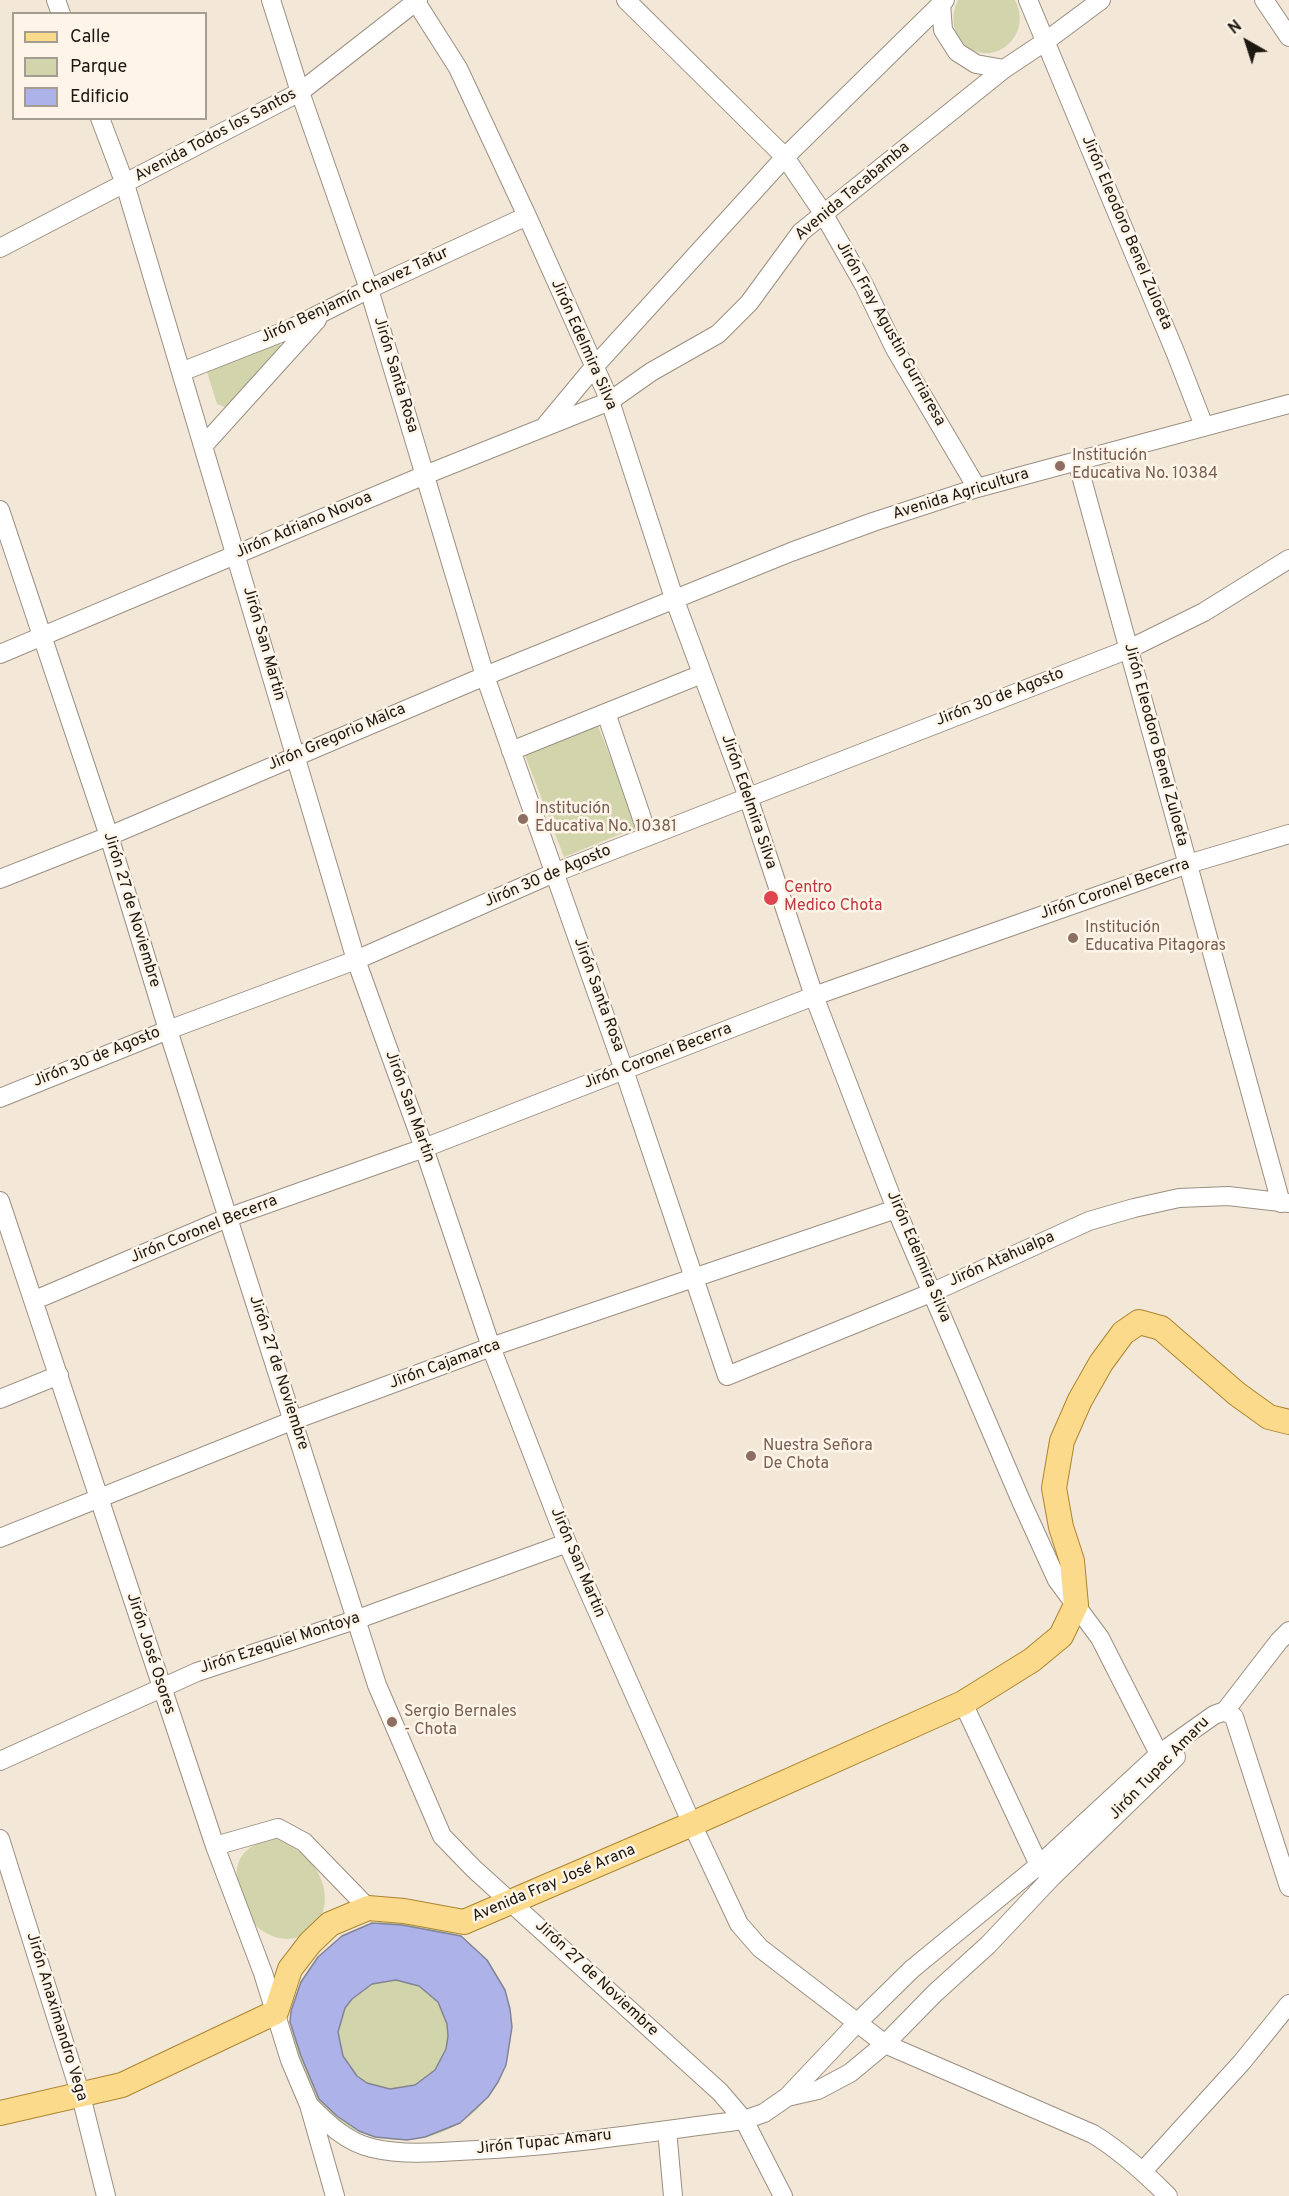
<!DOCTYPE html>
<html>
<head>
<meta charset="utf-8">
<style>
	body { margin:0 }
	#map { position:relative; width:1289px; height:2196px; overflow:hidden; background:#f3e7d8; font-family:Overpass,sans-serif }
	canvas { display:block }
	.legend { position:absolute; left:12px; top:12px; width:195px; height:108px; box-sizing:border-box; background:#fef5e8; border:2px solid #a49d92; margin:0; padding:8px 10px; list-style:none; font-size:18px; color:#1c1812 }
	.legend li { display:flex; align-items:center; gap:12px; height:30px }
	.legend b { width:30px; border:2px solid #a49d92 }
	.north { position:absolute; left:1217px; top:12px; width:60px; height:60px; -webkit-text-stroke:4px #fef5e8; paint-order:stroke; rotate:321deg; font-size:16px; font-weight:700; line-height:24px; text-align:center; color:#1c1812 }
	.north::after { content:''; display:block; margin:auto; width:21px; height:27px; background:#1c1812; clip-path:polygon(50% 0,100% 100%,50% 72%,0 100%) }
</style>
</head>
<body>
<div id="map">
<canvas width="1289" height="2196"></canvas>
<ul class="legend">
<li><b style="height:8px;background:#fbda8b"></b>Calle</li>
<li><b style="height:16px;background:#d2d5ab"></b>Parque</li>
<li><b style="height:16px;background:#adb2e9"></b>Edificio</li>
</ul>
<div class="north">N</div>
</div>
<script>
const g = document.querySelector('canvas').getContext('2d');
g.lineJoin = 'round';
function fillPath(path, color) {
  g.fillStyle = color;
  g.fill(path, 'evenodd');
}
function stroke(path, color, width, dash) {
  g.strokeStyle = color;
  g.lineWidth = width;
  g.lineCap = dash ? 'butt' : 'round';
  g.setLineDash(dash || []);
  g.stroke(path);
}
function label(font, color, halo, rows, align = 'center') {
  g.font = font + ' Overpass,sans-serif';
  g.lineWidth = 5;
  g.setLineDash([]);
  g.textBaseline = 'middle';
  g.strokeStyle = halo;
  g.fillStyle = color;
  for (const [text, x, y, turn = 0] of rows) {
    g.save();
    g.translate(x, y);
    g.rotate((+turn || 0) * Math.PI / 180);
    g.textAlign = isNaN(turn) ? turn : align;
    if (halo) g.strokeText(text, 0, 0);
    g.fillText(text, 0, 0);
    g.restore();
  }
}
fillPath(new Path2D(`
	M958,0H1015C1021,12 1022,24 1015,36C991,74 937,43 958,0Z
	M278,340L283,351L227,408L217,404L207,372Z
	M598,726L638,827L564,857L525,755Z
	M275,1838C288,1844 303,1852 312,1864C329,1885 331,1916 307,1933C289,1946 262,1936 250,1919C246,1913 244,1904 242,1897C229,1865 240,1845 275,1838Z
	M291 2030a110 110 0 1 1 220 0a110 110 0 1 1-220 0Z`), '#d2d5ab');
const building = new Path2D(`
	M372,1923L402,1925L461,1936L487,1960L505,1990L510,2009L512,2027L506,2065L498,2082L488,2097L460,2123L425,2137L407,2140L375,2137L359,2131L337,2116L319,2099L301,2056L290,2022L291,2011L301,1982L318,1957L342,1936ZM396,1980L419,1986L438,2002L447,2024L448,2036L446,2049L435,2070L415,2085L390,2089L367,2083L357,2076L343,2056L338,2032L345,2008L352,1999L372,1984Z`);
fillPath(building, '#adb2e9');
stroke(building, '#828494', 1.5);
const minor = new Path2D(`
	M56,0L61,14
	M271,0L300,92L369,289L485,676L624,1070L727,1376L933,1292L1089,1221L1134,1208L1179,1198L1228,1196L1289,1203
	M626,0L785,157L823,213L864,285L895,349L977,488
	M1028,0L1176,354L1204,426
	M1264,0L1289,37
	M416,2L458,68L527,216L610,401L674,598L748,797L814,996L896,1209L1021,1501L1057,1580L1100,1638L1159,1754L1168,1765
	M941,4L943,30L957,52L976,64L1004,69
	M100,118L125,184L356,960L424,1148L491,1347L567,1543L692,1824L739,1924L760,1948L885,2044L1093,2134C1121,2151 1144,2172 1168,2196
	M0,248L300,92L418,0
	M181,372L288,330L369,289L527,216
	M545,426L594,367L785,157L945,0
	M204,445L317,320
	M1077,461L1281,1203
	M0,510L109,836L168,1030L377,1685L442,1836L474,1869L720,2092L744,2120L783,2196
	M0,654L425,475L610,401L651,372L718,334L749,303L801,232L1004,69L1046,41L1101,0
	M606,713L648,836
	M511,751L702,674
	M0,879L109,836L485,676L791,552L873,522L977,488L1289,404
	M0,1098L168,1030L356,960L554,873L1129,649L1204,612L1289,559
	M0,1201L215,1846L263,1973L290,2060L309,2105L335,2196
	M35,1300L227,1218L424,1148L814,996L1188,864L1289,834
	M0,1399L59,1375
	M0,1538L294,1420L491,1347L896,1209
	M963,1703L1039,1865L1047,1873
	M1225,1711L1279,1641L1289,1631
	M0,1761L197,1672L358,1619L567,1543
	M0,1839L81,2096L106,2196
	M215,1846L278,1828L304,1842L368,1908
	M787,2097L818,2090L850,2073L885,2044L935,1993L988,1945L1052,1877L1176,1757
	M309,2105C327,2123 346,2142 372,2148C405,2156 443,2152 476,2150C566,2146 655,2131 744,2120L764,2113L787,2097L856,2024L912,1969L1039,1865L1159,1754L1214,1715L1225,1711L1234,1717L1289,1887
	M667,2130L673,2196
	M1143,2171L1242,2062L1289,2004`);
const major = new Path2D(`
	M0,2113L122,2085L276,2012L290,1969L310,1943L330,1924L368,1908L404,1911L464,1922L692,1824L963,1703L1032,1660L1061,1636L1076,1605L1072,1561L1061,1527L1054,1488L1062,1441L1080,1400L1101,1363L1123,1333L1139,1322L1161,1328L1237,1394L1269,1417L1289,1422`);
stroke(minor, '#9a8f81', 20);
stroke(major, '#ac862f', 26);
stroke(minor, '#fff', 18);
stroke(major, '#fbda8b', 24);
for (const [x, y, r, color] of [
	[1060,466,6,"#8d6e63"],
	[523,819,6,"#8d6e63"],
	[771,898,8,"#e0444e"],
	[1073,938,6,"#8d6e63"],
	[751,1456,6,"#8d6e63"],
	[392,1722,6,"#8d6e63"]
]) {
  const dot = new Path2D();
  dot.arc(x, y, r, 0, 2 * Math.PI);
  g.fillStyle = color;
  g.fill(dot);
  stroke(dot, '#fef5e8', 2);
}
label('16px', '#1c1812', '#fef5e8', [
	["Avenida Todos los Santos",216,136,-28],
	["Avenida Tacabamba",853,192,-40],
	["Jirón Eleodoro Benel Zuloeta",1126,233,67],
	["Jirón Benjamín Chavez Tafur",355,296,-25],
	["Jirón Fray Agustin Gurriaresa",890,334,61],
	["Jirón Edelmira Silva",583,345,66],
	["Jirón Santa Rosa",395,375,73],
	["Avenida Agricultura",961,495,-17],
	["Jirón Adriano Novoa",304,526,-23],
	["Jirón San Martin",263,644,74],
	["Jirón 30 de Agosto",1000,698,-21],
	["Jirón Gregorio Malca",337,738,-23],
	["Jirón Eleodoro Benel Zuloeta",1155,745,75],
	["Jirón Edelmira Silva",748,802,71],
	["Jirón 30 de Agosto",548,877,-23],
	["Jirón Coronel Becerra",1115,890,-19],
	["Jirón 27 de Noviembre",131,910,73],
	["Jirón Santa Rosa",598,995,70],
	["Jirón Coronel Becerra",658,1057,-21],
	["Jirón 30 de Agosto",97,1058,-22],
	["Jirón San Martin",409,1107,70],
	["Jirón Coronel Becerra",204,1230,-22],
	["Jirón Edelmira Silva",918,1257,67],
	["Jirón Atahualpa",1002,1260,-24],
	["Jirón Cajamarca",445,1365,-20],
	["Jirón 27 de Noviembre",278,1373,72],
	["Jirón San Martin",577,1563,67],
	["Jirón Ezequiel Montoya",280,1644,-18],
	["Jirón José Osores",150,1654,72],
	["Jirón Tupac Amaru",1160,1769,-46],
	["Avenida Fray José Arana",554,1884,-23],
	["Jirón 27 de Noviembre",596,1979,43],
	["Jirón Anaximandro Vega",56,2017,73],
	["Jirón Tupac Amaru",544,2143,-6]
]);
label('16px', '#785e54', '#fef5e8', [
	["Institución",1072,457],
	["Educativa No. 10384",1072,475],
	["Institución",535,810],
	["Educativa No. 10381",535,828],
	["Institución",1085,929],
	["Educativa Pitagoras",1085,947],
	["Nuestra Señora",763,1447],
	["De Chota",763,1465],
	["Sergio Bernales",404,1713],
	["- Chota",404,1731]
], 'left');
label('16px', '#be3a42', '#fef5e8', [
	["Centro",784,889],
	["Medico Chota",784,907]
], 'left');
</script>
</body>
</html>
